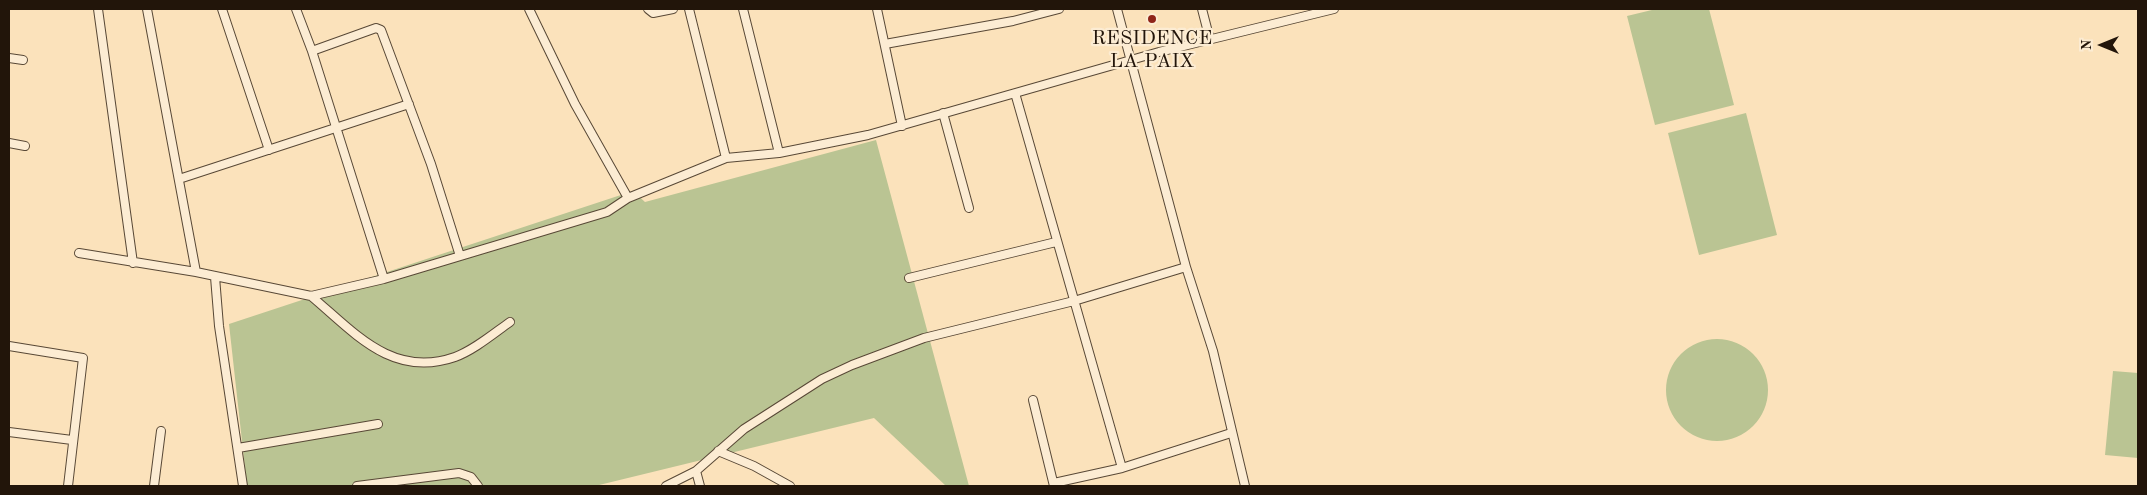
<!DOCTYPE html>
<html>
<head>
<meta charset="utf-8">
<style>
	body { margin:0 }
	#map { position:relative; width:2147px; height:495px; overflow:hidden; background:#fbe2bb; font-family:"Old Standard TT",serif }
	canvas { display:block }
	.frame { position:absolute; inset:0; border:10px solid #22150a; pointer-events:none }
	.north { position:absolute; left:2077px; top:20px; width:50px; height:50px; -webkit-text-stroke:4px #fcecd3; paint-order:stroke; rotate:270deg; font-size:14px; font-weight:700; line-height:20px; text-align:center; color:#22150a }
	.north::after { content:''; display:block; margin:auto; width:18px; height:22px; background:#22150a; clip-path:polygon(50% 0,100% 100%,50% 72%,0 100%) }
</style>
</head>
<body>
<div id="map">
<canvas width="2147" height="495"></canvas>
<div class="frame"></div>
<div class="north">N</div>
</div>
<script>
const g = document.querySelector('canvas').getContext('2d');
g.lineJoin = 'round';
function fillPath(path, color) {
  g.fillStyle = color;
  g.fill(path, 'evenodd');
}
function stroke(path, color, width, dash) {
  g.strokeStyle = color;
  g.lineWidth = width;
  g.lineCap = dash ? 'butt' : 'round';
  g.setLineDash(dash || []);
  g.stroke(path);
}
function label(font, color, halo, rows, align = 'center') {
  g.font = font + ' "Old Standard TT",serif';
  g.lineWidth = 4.5;
  g.setLineDash([]);
  g.textBaseline = 'middle';
  g.strokeStyle = halo;
  g.fillStyle = color;
  for (const [text, x, y, turn = 0] of rows) {
    g.save();
    g.translate(x, y);
    g.rotate((+turn || 0) * Math.PI / 180);
    g.textAlign = isNaN(turn) ? turn : align;
    if (halo) g.strokeText(text, 0, 0);
    g.fillText(text, 0, 0);
    g.restore();
  }
}
fillPath(new Path2D(`
	M1656,9H1709L1734,105L1655,125L1627,16Z
	M1746,113L1777,235L1699,255L1668,133Z
	M876,140L969,486H946L874,418L595,486H247L229,324L633,191L645,202Z
	M1666 390a51 51 0 1 1 102 0a51 51 0 1 1-102 0Z
	M2113,371L2138,373V458L2105,455Z`), '#bac493');
const street = new Path2D(`
	M98,9L133,263
	M147,9L196,272
	M222,9L269,150
	M296,9L312,51L384,279
	M529,9L575,104L628,198
	M648,9L653,13L673,9
	M689,9L726,158
	M743,9L779,153
	M877,9L902,126
	M1117,9L1186,267L1213,351L1245,486
	M1202,9L1210,40
	M885,44L1013,21L1059,9
	M312,51L376,28L381,30L431,164L460,256
	M9,58L23,60
	M1015,93L1122,468
	M943,113L969,208
	M9,143L25,146
	M179,179L409,104
	M79,253L196,272L311,296L384,279L607,212L628,198L726,158L779,153L868,135L1159,52L1334,9
	M215,277L219,326L243,486
	M909,278L1056,242
	M311,296C354,332 392,379 455,357C474,350 493,334 510,322
	M9,346L83,358L68,486
	M1033,400L1054,486
	M9,432L72,440
	M238,448L378,424
	M718,451L754,466L790,486
	M696,471L700,486
	M1054,483L1122,468L1231,433
	M154,486L161,431
	M357,486L459,473L471,477L478,486
	M666,486L696,471L744,429L822,379L852,365L924,338L1074,301L1186,267`);
stroke(street, '#584836', 10);
stroke(street, '#fcecd3', 8);
for (const [x, y, r, color] of [
	[1152,19,5,"#8f2418"]
]) {
  const dot = new Path2D();
  dot.arc(x, y, r, 0, 2 * Math.PI);
  g.fillStyle = color;
  g.fill(dot);
  stroke(dot, '#fcecd3', 2);
}
label('20px', '#22150a', '#fcecd3', [
	["RESIDENCE",1152,39],
	["LA PAIX",1152,62]
]);
</script>
</body>
</html>
